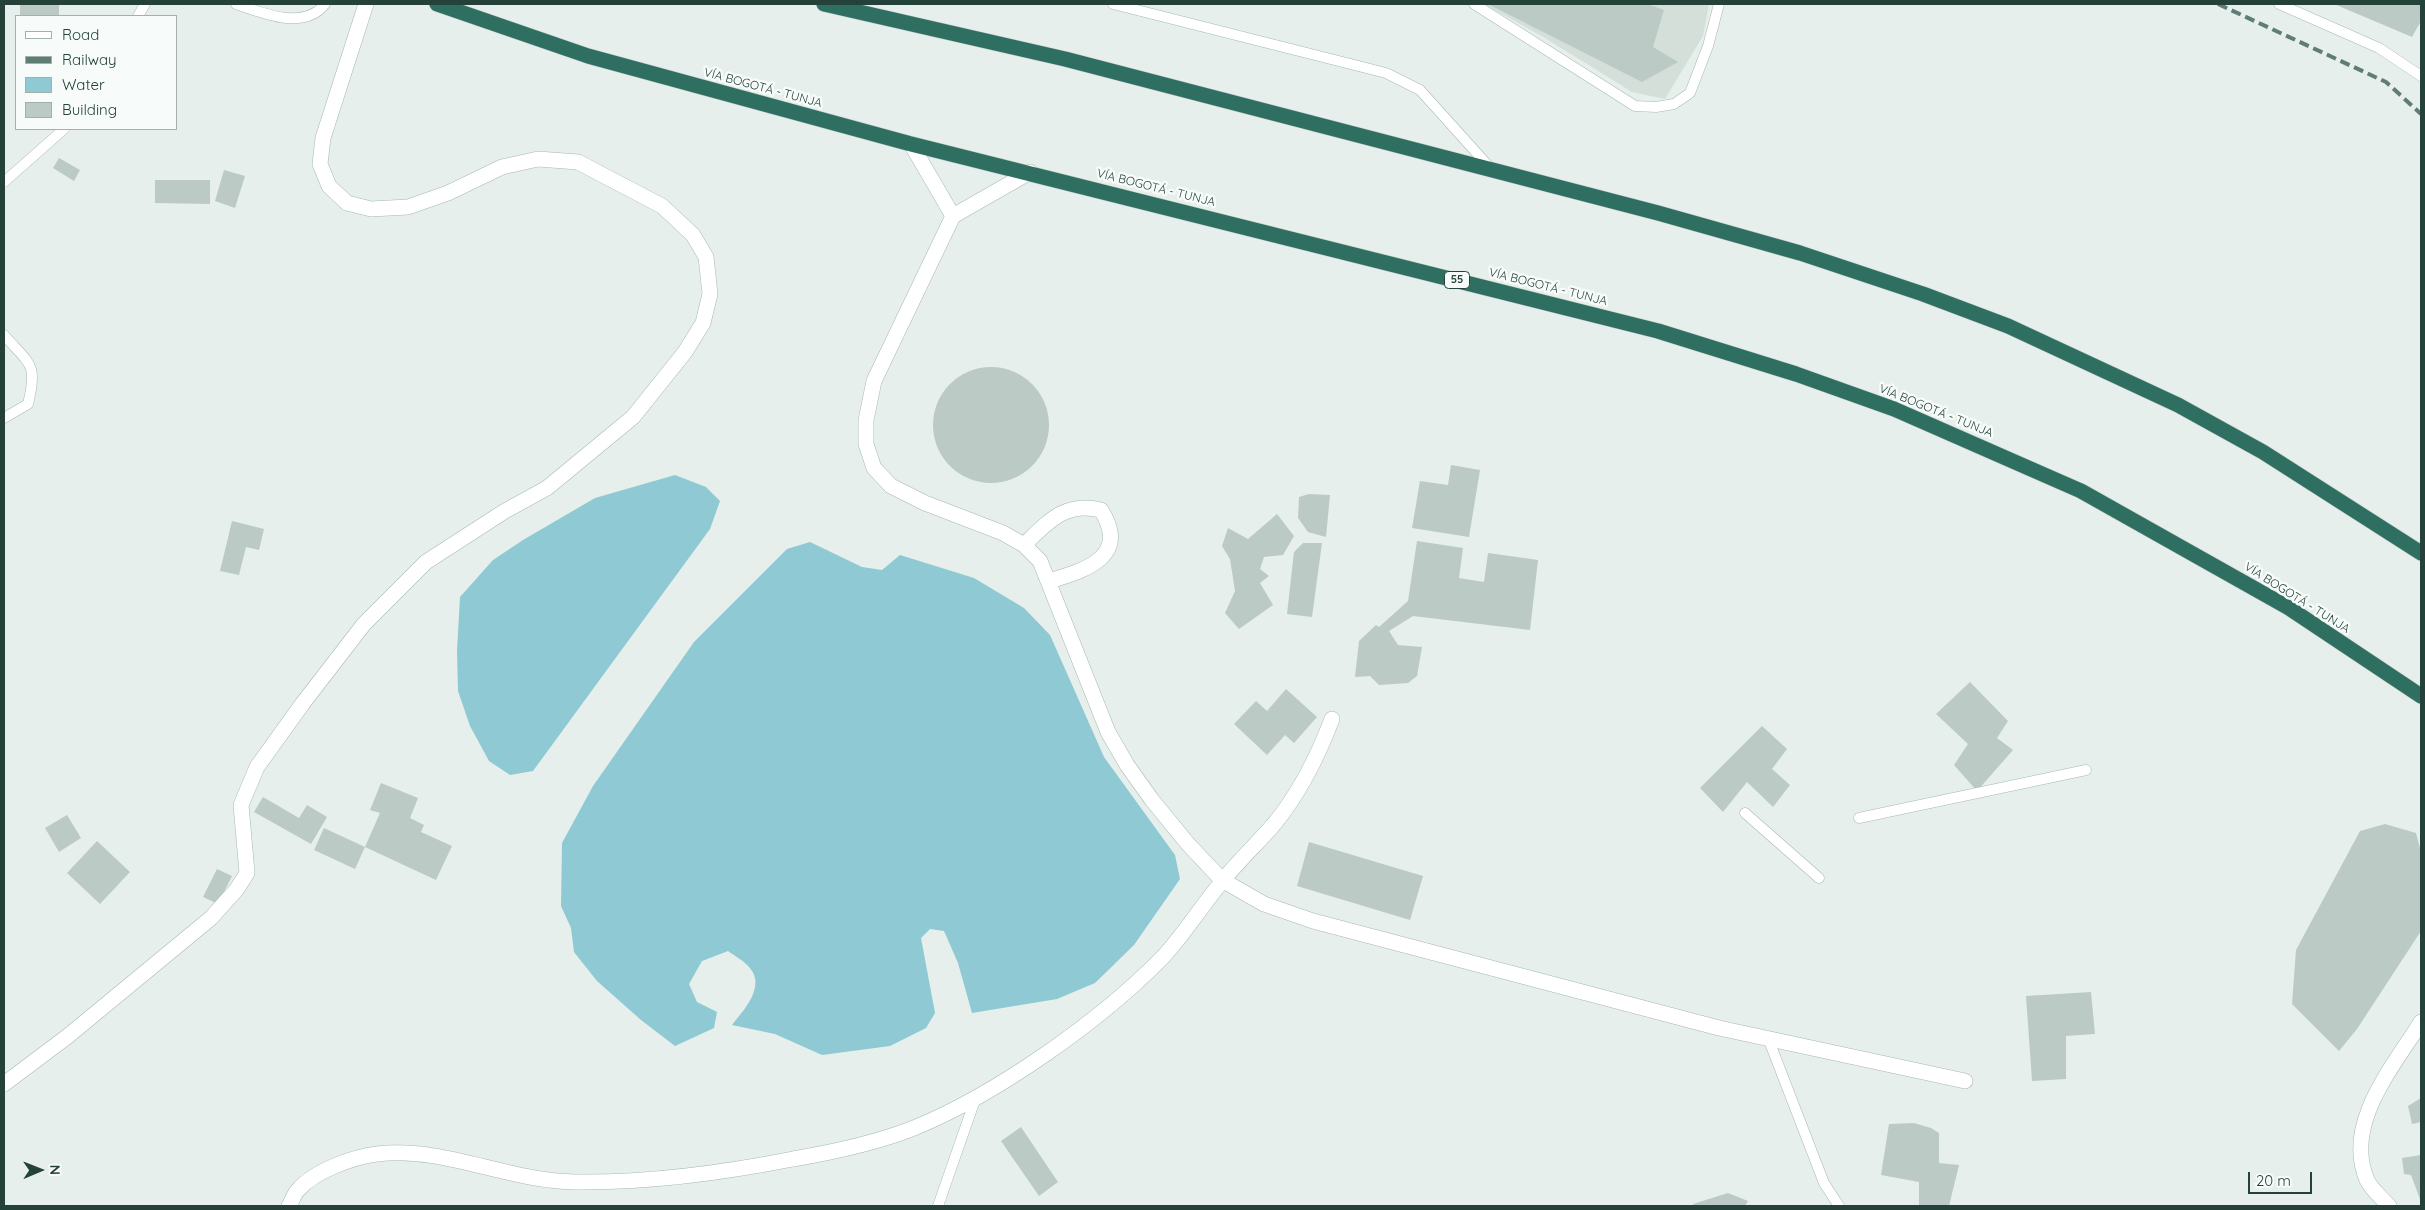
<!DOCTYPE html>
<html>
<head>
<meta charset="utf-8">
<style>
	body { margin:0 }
	#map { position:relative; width:2425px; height:1210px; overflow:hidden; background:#e6efeb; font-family:Quicksand,sans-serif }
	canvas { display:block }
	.frame { position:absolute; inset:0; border:5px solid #24423a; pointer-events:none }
	.legend { position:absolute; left:15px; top:15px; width:162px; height:115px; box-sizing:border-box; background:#f7fbf9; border:1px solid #a3b1ad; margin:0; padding:6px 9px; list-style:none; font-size:15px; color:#24423a }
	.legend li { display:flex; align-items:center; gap:10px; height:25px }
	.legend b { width:25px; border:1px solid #a3b1ad }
	.north { position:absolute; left:15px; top:1145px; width:50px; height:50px; -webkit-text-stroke:4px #f7fbf9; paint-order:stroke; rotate:89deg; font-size:14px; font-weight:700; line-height:20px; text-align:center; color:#24423a }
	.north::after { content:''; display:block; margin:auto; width:18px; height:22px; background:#24423a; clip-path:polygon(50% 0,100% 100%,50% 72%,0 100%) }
	.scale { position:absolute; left:2248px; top:1172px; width:64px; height:22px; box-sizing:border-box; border:2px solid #24423a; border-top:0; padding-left:6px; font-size:15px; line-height:18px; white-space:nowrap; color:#24423a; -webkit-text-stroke:4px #f7fbf9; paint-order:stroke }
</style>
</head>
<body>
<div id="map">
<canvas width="2425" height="1210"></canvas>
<div class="frame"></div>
<ul class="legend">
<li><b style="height:6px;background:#fff"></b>Road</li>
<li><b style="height:6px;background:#5f7d75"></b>Railway</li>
<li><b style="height:14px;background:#8ec9d4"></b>Water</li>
<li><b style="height:14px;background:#bbcac4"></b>Building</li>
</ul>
<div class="north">N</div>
<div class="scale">20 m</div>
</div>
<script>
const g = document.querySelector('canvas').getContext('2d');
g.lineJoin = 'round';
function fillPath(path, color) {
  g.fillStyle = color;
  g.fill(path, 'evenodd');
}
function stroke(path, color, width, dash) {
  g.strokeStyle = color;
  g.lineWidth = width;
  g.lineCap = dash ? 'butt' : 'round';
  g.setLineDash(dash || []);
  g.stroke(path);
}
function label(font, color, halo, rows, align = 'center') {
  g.font = font + ' Quicksand,sans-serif';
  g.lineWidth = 5;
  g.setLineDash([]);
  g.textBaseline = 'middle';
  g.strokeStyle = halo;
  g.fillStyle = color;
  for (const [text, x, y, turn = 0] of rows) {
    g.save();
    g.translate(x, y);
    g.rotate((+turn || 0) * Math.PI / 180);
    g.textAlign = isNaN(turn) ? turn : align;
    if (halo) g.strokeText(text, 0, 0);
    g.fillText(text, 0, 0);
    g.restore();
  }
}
fillPath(new Path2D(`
	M1484,4H1709L1703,36L1665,99L1632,92L1545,38Z`), '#d4dfda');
fillPath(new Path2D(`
	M675,475L706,487L720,501L710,529L533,771L510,775L489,761L470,726L458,691L457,651L460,597L493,560L523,540L595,498Z
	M810,542L862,567L882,570L900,555L974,578L1024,608L1050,635L1104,757L1175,855L1180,879L1134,945L1095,983L1057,999L972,1013L958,963L944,931L930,929L921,938L935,1013L926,1028L890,1046L822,1055L775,1034L732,1025C743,1011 767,986 749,967C744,961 735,956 728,951L702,961L689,984L697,1002L717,1012L714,1028L675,1046L641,1020L597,981L574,952L571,928L561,906L562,843L593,786L694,642L787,549Z`), '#8ec9d4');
fillPath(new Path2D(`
	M20,4H59V16H20Z
	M1488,4H1647L1664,10L1653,47L1678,62L1642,82Z
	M2334,4H2421V21L2412,37Z
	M59,158L80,170L74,181L53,168Z
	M224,170L245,176L235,208L215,201Z
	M155,180H210V204L155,203Z
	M933 425a58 58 0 1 1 116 0a58 58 0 1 1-116 0Z
	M1451,465L1480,470L1469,537L1412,528L1420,481L1448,485Z
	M1309,494L1330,495L1326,537L1308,532L1298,518L1299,497Z
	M1277,514L1294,536L1283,555L1264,557L1260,569L1269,576L1260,583L1273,605L1239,629L1225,613L1235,591L1230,559L1222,546L1228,528L1248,539Z
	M232,521L264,529L259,550L246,547L239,575L220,571Z
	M1417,541L1463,548L1459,578L1484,582L1488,553L1538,560L1530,630L1413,616L1389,631L1398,645L1422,647L1417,676L1408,683L1379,685L1370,676L1355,677L1359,641L1376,625L1379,627L1408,601Z
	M1303,543H1322L1312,617L1287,614L1294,552Z
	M1970,682L2008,721L1997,738L2013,750L1977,791L1954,765L1968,744L1936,714Z
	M1286,689L1317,717L1294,743L1285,735L1267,755L1234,724L1256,701L1267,711Z
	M1762,726L1787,749L1772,769L1790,785L1773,807L1747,782L1723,812L1700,788Z
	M381,783L418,798L410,818L424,825L421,832L452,846L436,880L365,847L355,869L314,850L324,828L365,847L380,813L370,810Z
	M263,797L299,818L307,805L327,817L311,844L254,812Z
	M67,815L81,838L59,852L45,828Z
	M2385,824L2416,833L2421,852V931L2357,1029L2339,1051L2292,1004L2296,950L2360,831Z
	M97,841L130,872L100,904L67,873Z
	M1309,842L1423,876L1410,920L1297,886Z
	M217,869L232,876L218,904L203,897Z
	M2091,992L2095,1034L2066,1036V1079L2032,1081L2026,996Z
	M2421,1098V1122L2412,1124L2408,1106Z
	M1914,1123L1931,1128L1939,1133V1163L1959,1165L1949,1206L1919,1205V1182L1881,1175L1889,1124Z
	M1021,1127L1058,1182L1039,1196L1001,1141Z
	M2421,1155V1202L2411,1175L2404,1174L2402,1158Z
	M1728,1193L1748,1201L1745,1206H1693V1204Z`), '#bbcac4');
const lane = new Path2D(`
	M236,4C262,13 304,31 325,4
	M1113,4L1386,73L1420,90L1492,170
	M1474,4L1635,106L1656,107L1674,104L1690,93L1708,46L1719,4
	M2279,4L2379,48L2421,76
	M138,16L145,4
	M4,182L64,129
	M4,335C30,365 38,363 28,404L4,418
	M1745,813L1819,878
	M1859,818L2086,770
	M1768,1038L1824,1183L1839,1206
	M938,1206L976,1097`);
const street = new Path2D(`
	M911,144L953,216
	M1030,172L953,216L874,381L866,420V444L874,468L891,486L925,503L1003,533L1024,545L1040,561L1108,732L1127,765L1152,800L1188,844L1222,880L1264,904L1313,921L1719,1028L1965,1081
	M1024,545C1048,522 1065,501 1101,510C1130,556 1087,570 1049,581
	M4,1084L68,1036L211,918L237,889L247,873L241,805L257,767L303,703L364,624L426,562L505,511L547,488L633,417L685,352L703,323L710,294L706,257L693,235L662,206L578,162L538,159L502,167L448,193L408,207L371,209L347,203L329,186L320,164L323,138L366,4
	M289,1206C292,1201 294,1194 298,1190C314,1171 353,1157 377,1154C444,1146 507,1181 575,1182C647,1183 722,1173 793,1159C834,1152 876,1143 914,1128C997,1094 1100,1021 1162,958C1183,936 1200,908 1220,884C1237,862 1257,844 1275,823C1300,792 1318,756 1332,719
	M2389,1206C2382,1198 2371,1189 2367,1180C2343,1124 2393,1067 2421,1022`);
const highway = new Path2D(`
	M437,4L588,56L911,144L1658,331L1796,374L1894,409L2081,491L2289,608L2421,696
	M824,4L1065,59L1658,213L1800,253L1923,294L2008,326L2178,405L2263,452L2421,553`);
stroke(lane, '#a8b8b2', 11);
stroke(street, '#a8b8b2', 16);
stroke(highway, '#c2cac8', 16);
stroke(lane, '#fff', 10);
stroke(street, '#fff', 15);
stroke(highway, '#2f6f62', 15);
stroke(new Path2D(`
	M2218,4L2386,82L2421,114`), '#5f7d75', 4, [10, 5]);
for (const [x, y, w] of [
	[1457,280,25]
]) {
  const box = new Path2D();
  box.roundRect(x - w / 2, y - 8.5, w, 17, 4);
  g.fillStyle = '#f7fbf9';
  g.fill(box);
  stroke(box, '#24423a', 1);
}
label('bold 11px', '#24423a', null, [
	["55",1457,280]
]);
label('12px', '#24423a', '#f7fbf9', [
	["VÍA BOGOTÁ - TUNJA",763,88,15],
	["VÍA BOGOTÁ - TUNJA",1156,188,14],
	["VÍA BOGOTÁ - TUNJA",1548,287,14],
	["VÍA BOGOTÁ - TUNJA",1936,411,22],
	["VÍA BOGOTÁ - TUNJA",2297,598,32]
]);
</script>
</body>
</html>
